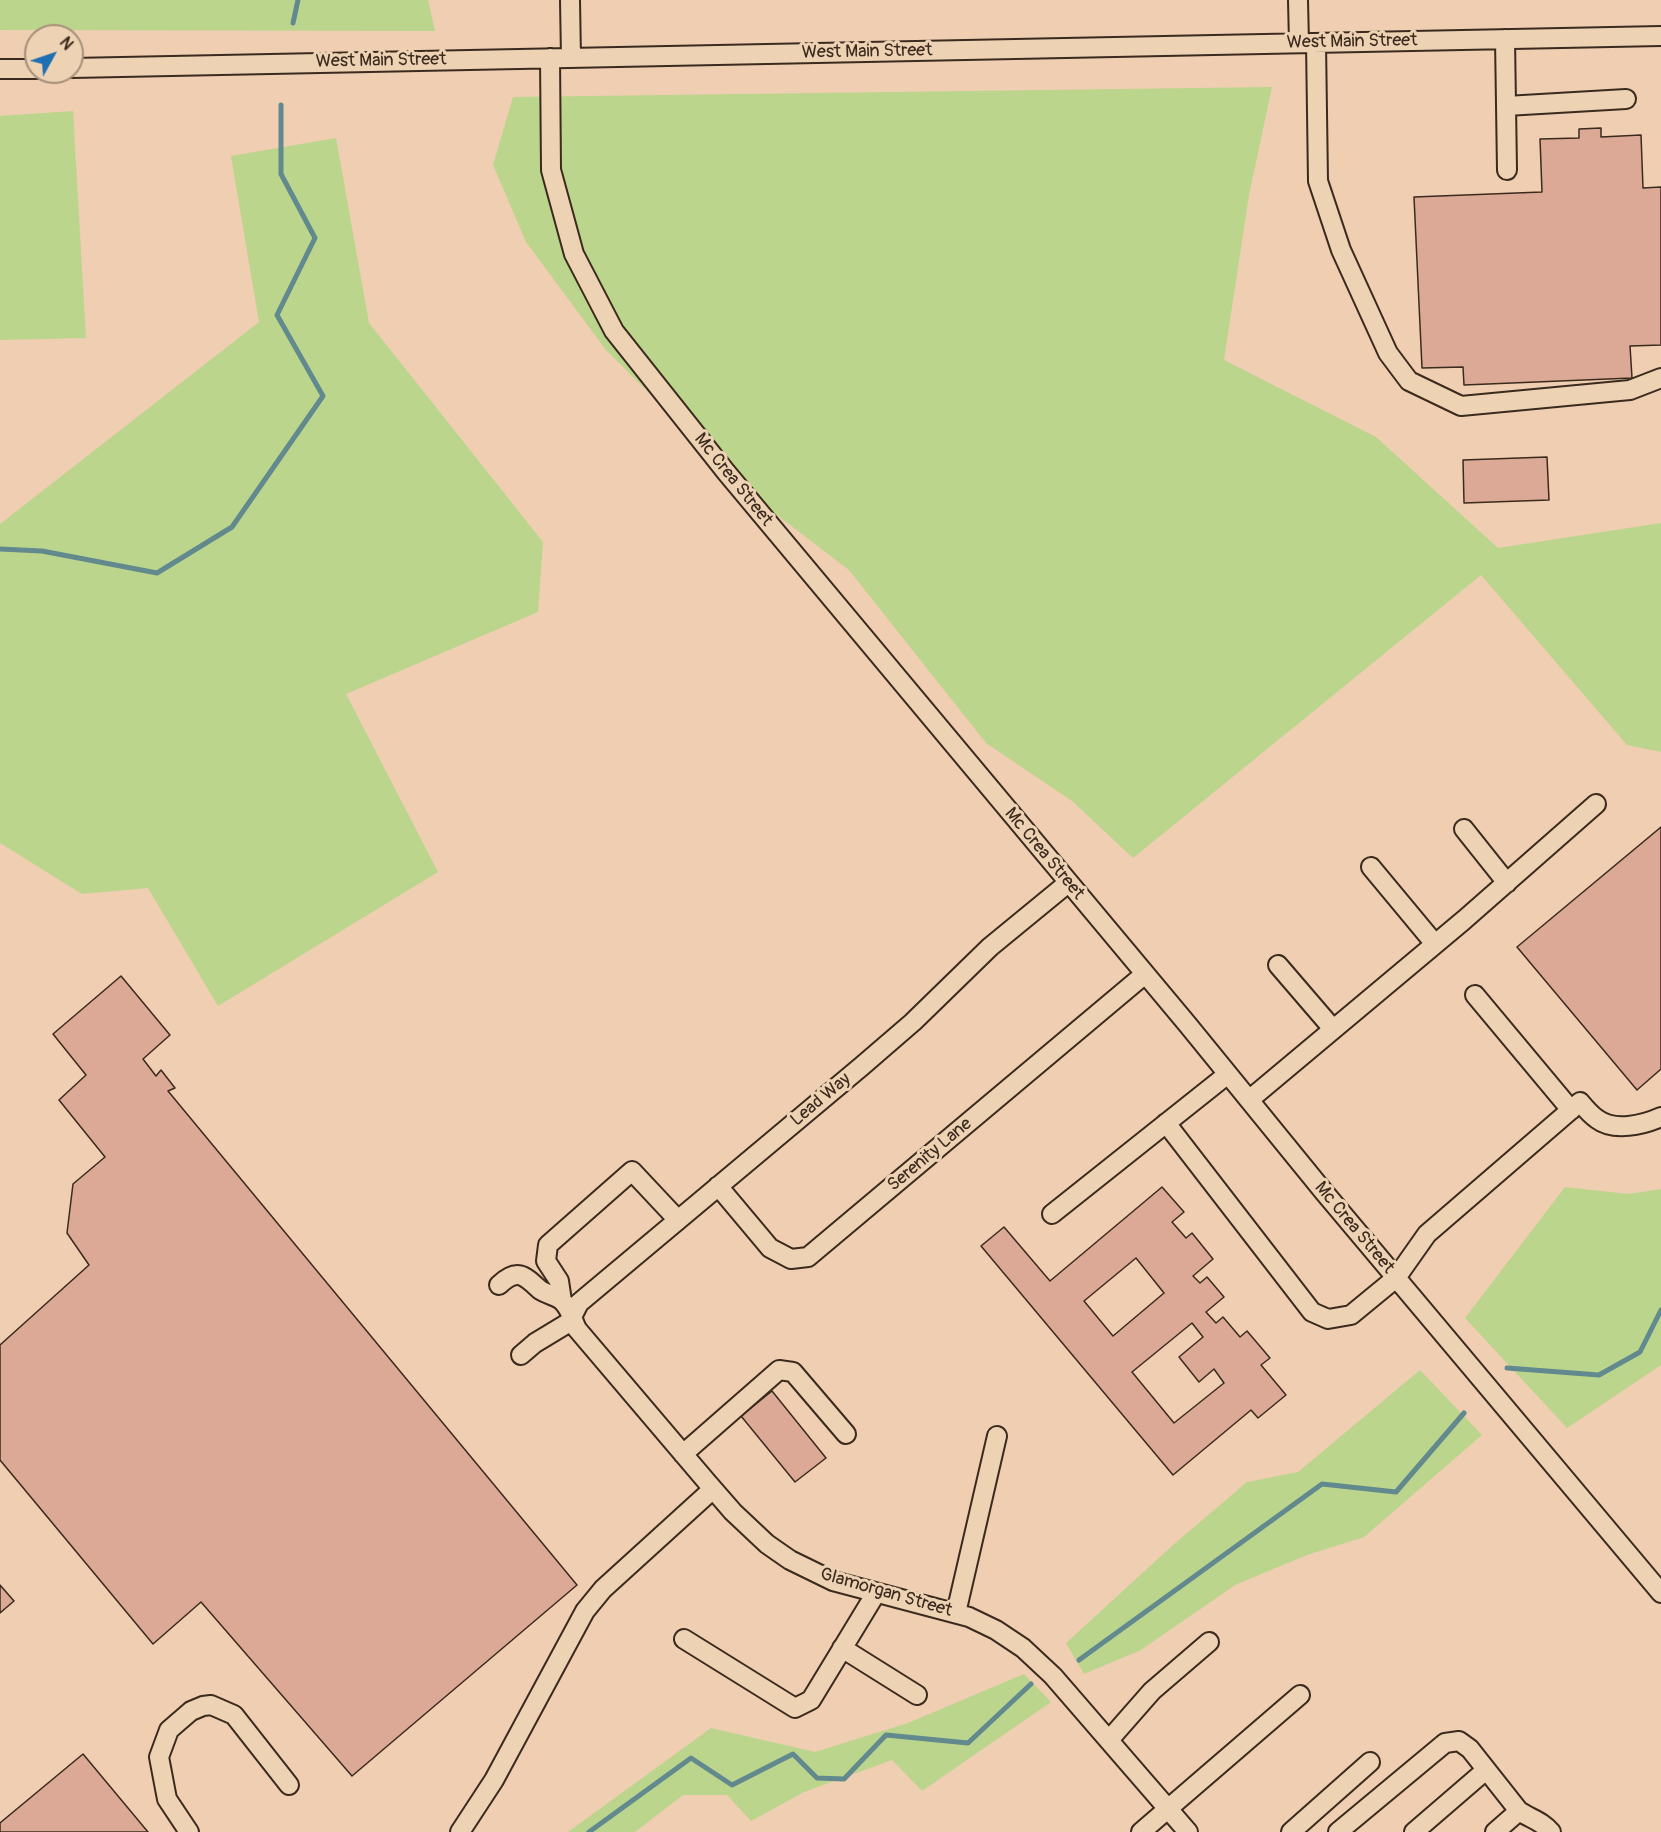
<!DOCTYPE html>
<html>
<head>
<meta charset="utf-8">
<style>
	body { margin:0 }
	#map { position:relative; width:1661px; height:1832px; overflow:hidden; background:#efceb2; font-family:Pangolin,sans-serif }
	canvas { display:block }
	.north { position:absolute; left:24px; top:24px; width:60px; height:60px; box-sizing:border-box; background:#edd2b4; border:2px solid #a68f78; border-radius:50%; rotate:50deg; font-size:16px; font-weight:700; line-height:24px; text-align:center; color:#3b2a1e }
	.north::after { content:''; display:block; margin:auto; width:21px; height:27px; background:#1f6fb2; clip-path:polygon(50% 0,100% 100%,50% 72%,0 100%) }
</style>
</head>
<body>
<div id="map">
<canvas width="1661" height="1832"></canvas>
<div class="north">N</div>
</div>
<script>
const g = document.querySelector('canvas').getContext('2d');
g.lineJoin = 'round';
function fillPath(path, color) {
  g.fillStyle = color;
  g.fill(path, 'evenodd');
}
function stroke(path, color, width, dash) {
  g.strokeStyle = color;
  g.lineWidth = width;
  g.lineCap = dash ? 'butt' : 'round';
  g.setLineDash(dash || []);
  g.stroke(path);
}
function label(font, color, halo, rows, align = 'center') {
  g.font = font + ' Pangolin,sans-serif';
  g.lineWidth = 6;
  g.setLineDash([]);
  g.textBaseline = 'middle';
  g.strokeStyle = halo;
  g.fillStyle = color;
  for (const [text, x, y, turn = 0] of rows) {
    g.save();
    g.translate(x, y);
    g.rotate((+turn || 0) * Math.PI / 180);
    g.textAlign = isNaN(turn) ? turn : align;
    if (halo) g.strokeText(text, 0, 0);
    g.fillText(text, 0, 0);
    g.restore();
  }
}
fillPath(new Path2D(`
	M0,0H428L435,31L0,30Z
	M1272,87L1249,195L1224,360L1376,437L1498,548L1661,523V752L1627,745L1481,575L1133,858L1072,801L986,743L849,570L752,496L606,350L526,242L493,165L513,97Z
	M73,111L86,338L0,340V116Z
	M336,138L369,323L543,542L538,612L346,694L438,872L218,1006L148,888L82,894L0,843V524L259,322L231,156Z
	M1565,1187L1628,1194L1661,1189V1365L1567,1428L1465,1318Z
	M1420,1370L1482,1435L1364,1537L1307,1555L1235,1585L1141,1650L1084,1674L1066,1643L1173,1545L1247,1482L1298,1472Z
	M1024,1674L1051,1702L922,1791L892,1760L804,1792L751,1821L727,1795H683L635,1832H568L711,1728L815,1752L908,1723Z`), '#bbd58d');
stroke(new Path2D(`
	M293,23L298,0
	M0,549L42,551L157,573L232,527L323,396L277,315L315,238L281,174V105
	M1507,1368L1599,1375L1640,1352L1661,1310
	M1079,1660L1322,1484L1396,1492L1464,1413
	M589,1832L691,1758L732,1785L793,1754L817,1778L844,1779L886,1735L968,1743L1031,1684`), '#61898e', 5);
const building = new Path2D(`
	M1601,128V137L1641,135L1643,188L1661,187V345L1630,346L1632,378L1464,385L1463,367L1422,368L1414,197L1542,192L1540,139L1579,138V129Z
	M1547,457L1549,500L1464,503L1463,460Z
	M1661,827V1069L1637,1090L1517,947Z
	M121,976L170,1035L143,1059L156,1076L161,1070L175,1088L168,1091L577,1585L352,1776L201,1602L153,1644L0,1460V1345L89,1265L67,1233L73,1184L105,1157L59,1100L86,1075L53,1034Z
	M1162,1187L1184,1212L1172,1222L1186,1238L1192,1233L1213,1259L1193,1276L1200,1283L1207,1277L1224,1297L1206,1312L1216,1323L1223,1317L1240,1337L1247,1331L1270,1358L1261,1365L1286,1395L1258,1418L1251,1410L1173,1475L981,1246L1004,1227L1050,1281ZM1136,1258L1164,1293L1113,1336L1084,1301ZM1192,1323L1203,1337L1179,1357L1199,1382L1214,1369L1224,1383L1174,1423L1132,1372Z
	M772,1391L826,1458L795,1482L741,1416Z
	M0,1585L14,1601L0,1613Z
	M83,1754L148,1832H0V1823Z`);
fillPath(building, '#dba995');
stroke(building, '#3b2a1e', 1.5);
const minor = new Path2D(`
	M570,0L571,58
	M1298,0L1299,43
	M1505,39L1507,170
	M1316,43L1318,181L1341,250L1388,353L1409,381L1461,406L1630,390L1661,378
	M550,58L551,170L574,254L614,331L726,472L1188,1025L1324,1192L1661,1593
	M72,68L1661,36
	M0,69H36
	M1506,106L1626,99
	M1464,829L1507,883
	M1371,867L1435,944
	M1278,965L1333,1029
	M1475,995L1571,1110
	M1249,1100L1464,920L1596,804
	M1166,1123L1312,1312L1328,1319L1351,1315L1396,1278L1427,1234L1580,1102C1585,1108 1591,1115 1597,1119C1614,1132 1643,1125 1661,1117
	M718,1186L770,1248L791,1259L808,1257L1145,974
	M1052,1214L1228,1074
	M499,1285C517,1268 524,1275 539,1289C545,1294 554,1295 561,1300C570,1307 572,1319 577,1329L707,1482L733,1512L767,1544L790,1560L833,1581L969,1617L996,1630L1023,1648L1053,1676L1188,1832
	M562,1301L559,1281L546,1261L548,1245L632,1171L678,1220
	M573,1315L579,1303L862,1066L913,1022L990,947L1068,883
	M521,1355L535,1343L573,1320
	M683,1454L779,1370L793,1372L846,1434
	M956,1613L997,1436
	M684,1639L795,1708L811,1700L876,1593
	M842,1648L917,1695
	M1109,1740L1152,1691L1209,1642
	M189,1832L167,1799L159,1757L169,1730L191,1711L203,1706L211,1705L234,1715L289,1785
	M460,1832L494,1780L585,1611L603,1589L713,1489
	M1141,1832L1300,1695
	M1291,1832L1370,1762
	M1338,1832L1445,1743L1459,1741L1470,1749L1519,1811C1531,1819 1542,1821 1551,1832
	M1414,1832L1486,1770
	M1495,1832L1519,1811`);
stroke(minor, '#3b2a1e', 22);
stroke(minor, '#edd2b4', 18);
label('18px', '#3b2a1e', '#edd2b4', [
	["West Main Street",1352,42,-1],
	["West Main Street",867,52,-1],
	["West Main Street",381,61,-1],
	["Mc Crea Street",733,480,51],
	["Mc Crea Street",1044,854,50],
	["Lead Way",821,1100,-40],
	["Serenity Lane",930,1155,-40],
	["Mc Crea Street",1354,1228,50],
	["Glamorgan Street",886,1593,16]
]);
</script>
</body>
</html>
